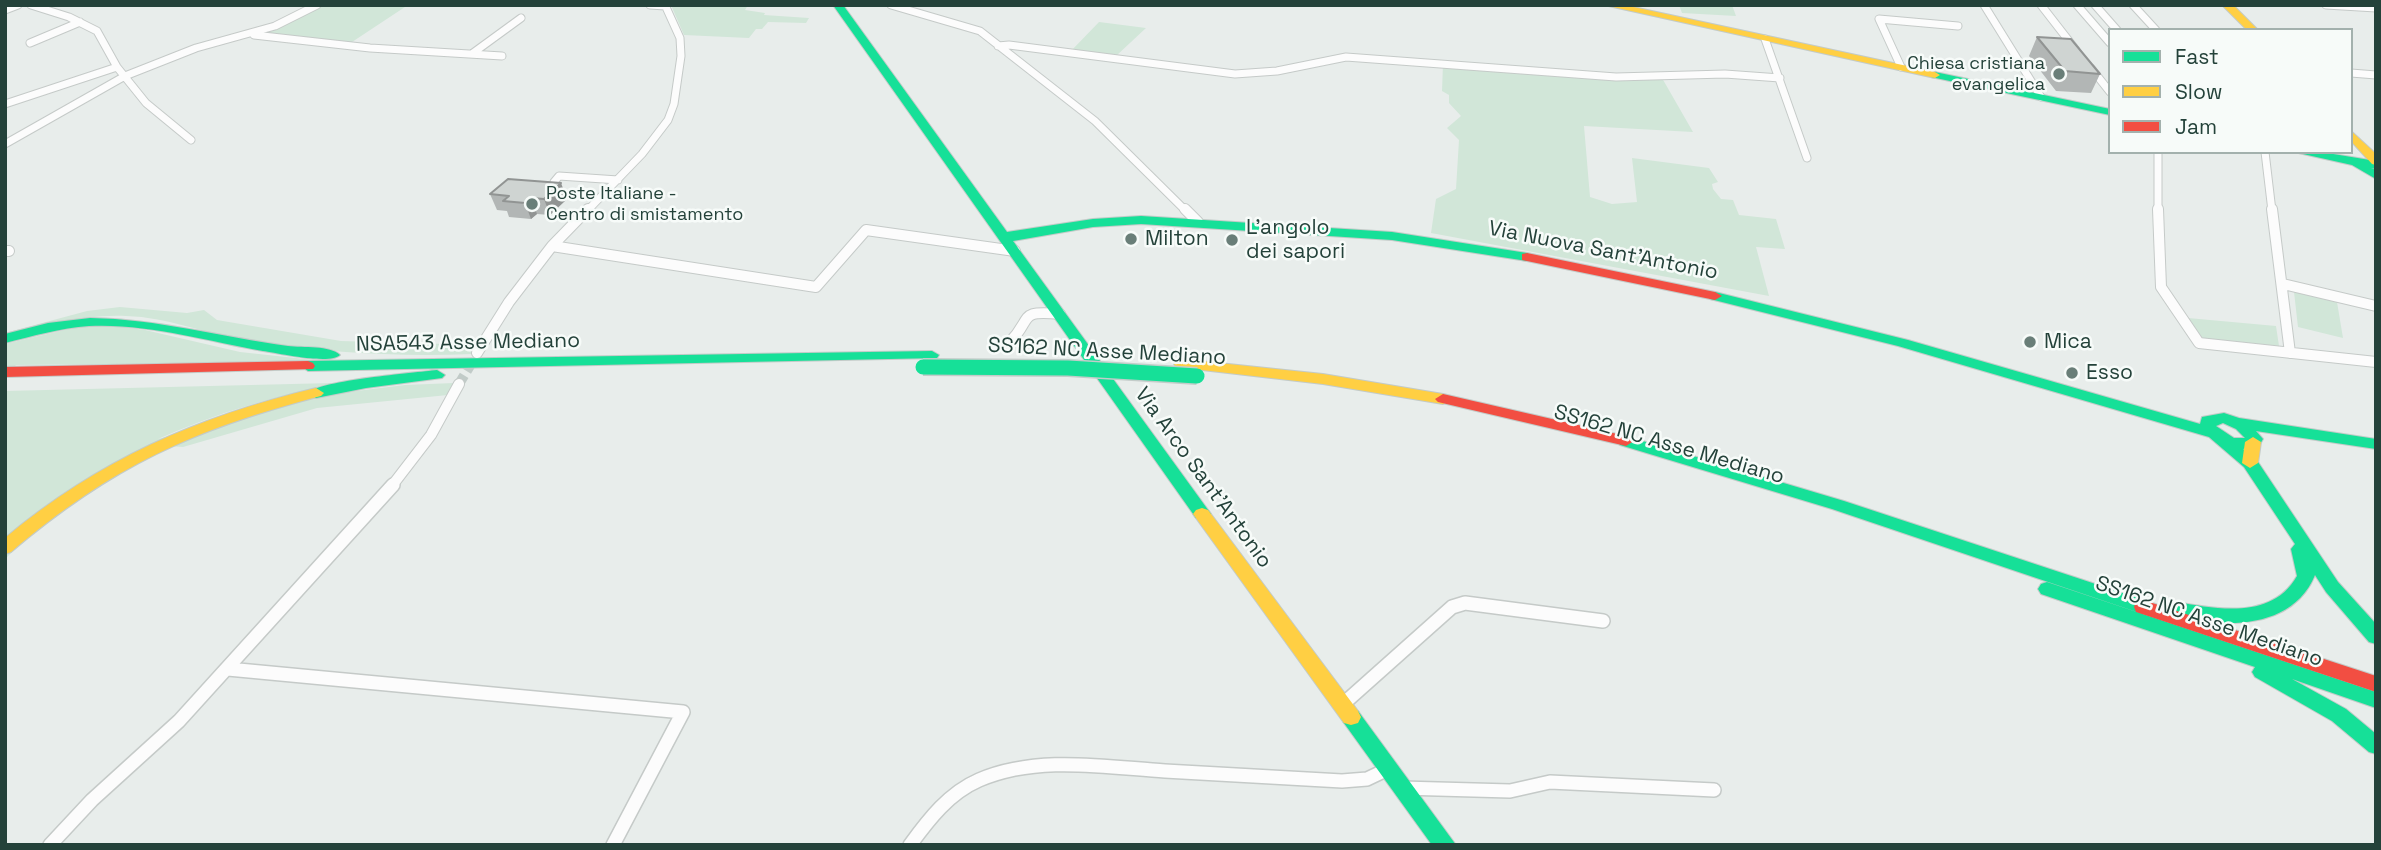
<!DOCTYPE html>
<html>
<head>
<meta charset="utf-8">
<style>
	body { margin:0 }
	#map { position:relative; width:2381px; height:850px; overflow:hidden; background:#e8edeb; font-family:"Space Grotesk",sans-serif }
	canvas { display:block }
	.frame { position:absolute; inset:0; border:7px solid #24423a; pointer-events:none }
	.legend { position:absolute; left:2108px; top:28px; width:245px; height:126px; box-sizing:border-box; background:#f7fbf9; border:2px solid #a3b1ad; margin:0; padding:9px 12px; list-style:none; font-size:21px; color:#24423a }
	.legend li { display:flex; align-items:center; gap:14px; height:35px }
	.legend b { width:35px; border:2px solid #a3b1ad }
</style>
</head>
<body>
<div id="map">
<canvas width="2381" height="850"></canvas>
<div class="frame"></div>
<ul class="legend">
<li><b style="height:9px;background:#16e098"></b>Fast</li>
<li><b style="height:9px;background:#ffcf43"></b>Slow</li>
<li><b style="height:9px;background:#f24e42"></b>Jam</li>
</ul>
</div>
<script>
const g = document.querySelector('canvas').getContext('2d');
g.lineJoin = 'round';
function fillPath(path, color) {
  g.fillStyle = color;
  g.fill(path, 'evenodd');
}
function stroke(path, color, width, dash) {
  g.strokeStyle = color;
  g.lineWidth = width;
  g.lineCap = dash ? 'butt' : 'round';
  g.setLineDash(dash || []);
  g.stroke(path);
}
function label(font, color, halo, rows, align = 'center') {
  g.font = font + ' "Space Grotesk",sans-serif';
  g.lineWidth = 5;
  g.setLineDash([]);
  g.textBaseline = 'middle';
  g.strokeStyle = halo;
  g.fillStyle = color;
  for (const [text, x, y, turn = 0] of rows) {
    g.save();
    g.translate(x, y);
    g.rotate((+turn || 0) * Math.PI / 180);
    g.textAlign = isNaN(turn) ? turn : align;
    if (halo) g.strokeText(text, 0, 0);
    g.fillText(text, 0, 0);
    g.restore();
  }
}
fillPath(new Path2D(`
	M320,5H408L349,44L261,33Z
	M671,5H748L745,10L765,13L764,15L809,18L806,23L768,22L762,29H756L749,38L684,35Z
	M1679,5H1732L1736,16L1682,13Z
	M1099,22L1146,28L1116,56L1070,52Z
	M1443,64L1662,78L1693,132L1584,126L1590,197L1612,204L1637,202L1632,158L1709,168L1718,182L1712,184L1713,189L1721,199L1733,200L1739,215L1776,219L1785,249L1756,247L1769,296L1431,233L1436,199L1456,189L1459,140L1447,128L1461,116L1449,103V95L1442,91Z
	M2294,292L2337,302L2343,338L2298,327Z
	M120,307L187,313L204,310L217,320L341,341L479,345L474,354C399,357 325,353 251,341C209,335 168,317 126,316C84,314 45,326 5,336V333L87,311Z
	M2188,318L2276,326L2279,346L2203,339Z
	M108,325L145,330L240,352L314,360L311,362L16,365L5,376V344L77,327Z
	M333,383L337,384C275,396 216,413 158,439L324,395L405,385L454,383L448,395L317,408L183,447L167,446L121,469L38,527L5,559V391Z`), '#d1e6d8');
stroke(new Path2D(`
	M459,384L474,359`), '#c1cbc8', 10, [10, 5]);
const streetFar2 = new Path2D(`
	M31,5L69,17L97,31L117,67L146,103L191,140
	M650,5L665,6
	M891,5L980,31L1095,121L1186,211
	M1984,5L2041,97
	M2041,5L2076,50
	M2077,5L2110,43
	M2095,5L2117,30
	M2133,5L2156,30
	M2326,5L2376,8
	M5,10L18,5
	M254,35L370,48L502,56
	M1765,39L1807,158
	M30,43L80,22
	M998,46L1009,45L1235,74L1277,71L1346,57L1616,77L1725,74L1780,78
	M473,53L521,18
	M1901,67L1879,19L1958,26
	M2091,68L2110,92
	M2351,73L2376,75
	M5,104L117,67
	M5,144L125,76L196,48L275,26L317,5
	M2158,152V211
	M2265,152L2272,211
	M554,182L559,176L618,180
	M587,211L642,154L668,120L674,104L681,56L680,38L665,5`);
const streetFar1 = new Path2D(`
	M588,209L552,246L816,287L866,230L1015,251
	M1185,209L1198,222
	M2158,209L2161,287L2199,343L2376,362
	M2272,209L2290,353
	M5,251H9
	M2283,284L2376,306
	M994,345L1009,343C1034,318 1016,310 1060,314
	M477,353L509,302L552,246
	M391,487L431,435L459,384`);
const street = new Path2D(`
	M228,669L683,712L613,845
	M1342,705L1452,607L1465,603L1603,621
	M1402,788L1510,791L1550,782L1714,790
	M50,845L92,800L179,721L393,485
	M910,845C929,819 949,793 979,780C1037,755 1105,767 1165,771C1224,774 1283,778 1342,781L1367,779L1388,769`);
const fast = new Path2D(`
	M833,5H843L1007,232L1093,219L1141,216L1392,232L1527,253L1534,257L1527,261L1392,240L1141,224L1093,227L1013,241L1211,514L1208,518H1196Z
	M1935,72L2110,109V115L1931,77L1930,75Z
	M2294,152H2321L2376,161V169L2371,168L2376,170V179L2352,165Z
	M1715,292L1908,340L2200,424L2202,417L2224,413L2239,418L2376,439V449L2256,431L2263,439L2259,446L2243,449L2256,459L2338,582L2376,624V644L2369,642L2326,592L2315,575C2292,631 2220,629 2169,614L2167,609L2169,604L2176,602C2218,609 2272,620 2297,576L2291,549L2295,544L2244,467L2209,437L1898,346L1710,299L1708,296L1710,293ZM2223,423L2236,429L2245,438H2234L2216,426Z
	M90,318C157,319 222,337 288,346C303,348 330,345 340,355C330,365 278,353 263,351C207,341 146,323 89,326C60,328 33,336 5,343V334L48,323Z
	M932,351L939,355L937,358L308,371L301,366L308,361Z
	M437,370L445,375L442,378L366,388L316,398L308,393C321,380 414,373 437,370Z
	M1626,436L1844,501L2150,602L2152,607L2150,612L2143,614L1832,509L1620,445L1618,441Z
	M2047,582L2376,692V708L2292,679L2346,709L2376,734V754L2369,752L2332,721L2255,677L2252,672L2255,667L2041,594L2038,589L2041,584Z
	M1351,709L1358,711L1456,845H1432L1344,723L1341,717L1344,711Z`);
const slow = new Path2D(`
	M1604,5H1624L1935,72L1940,75L1935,78Z
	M2222,5H2233L2258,30H2247Z
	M2351,131L2376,154V165L2372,164L2351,141Z
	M1181,359L1323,374L1443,394L1451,399L1443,404L1323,384L1176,367L1174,364L1176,361Z
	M316,388L324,393L321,396C194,429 112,466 11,552L5,554V538C100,459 197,417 316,388Z
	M2253,437L2261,442L2258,463L2250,468L2242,463L2245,442Z
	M1202,508L1208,510L1358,711L1361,717L1358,723L1351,725L1344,723L1196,518L1193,514L1196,510Z`);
const jam = new Path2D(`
	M1527,253L1715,292L1722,296L1715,300L1522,260V254Z
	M308,361L313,363L315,366L313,369L5,377V367Z
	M1443,394L1626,436L1634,441L1626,446L1438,402L1435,399Z
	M2143,600L2376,676V692L2136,612L2134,607L2136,602Z`);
stroke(streetFar2, '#c5cac8', 9);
stroke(streetFar1, '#c5cac8', 12);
stroke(street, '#c5cac8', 16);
stroke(fast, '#c3cbc8', 2);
stroke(slow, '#c3cbc8', 2);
stroke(jam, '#c3cbc8', 2);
stroke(streetFar2, '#fcfcfc', 7);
stroke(streetFar1, '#fcfcfc', 10);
stroke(street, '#fcfcfc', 13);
fillPath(fast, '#16e098');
fillPath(slow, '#ffcf43');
fillPath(jam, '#f24e42');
const fastBridge = new Path2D(`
	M923,367L1068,368L1197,376`);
stroke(fastBridge, '#c3ccc9', 18, []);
stroke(fastBridge, '#16e098', 15);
fillPath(new Path2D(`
	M2037,37L2100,74L2091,93L2056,91L2029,56Z
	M490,194L567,199L550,215L537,214L531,219L509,217L507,211L497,210Z`), '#b2b6b5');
fillPath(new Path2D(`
	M561,183L567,199L550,215L544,199Z
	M531,198L537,214L531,219L525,203Z`), '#919493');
const building = new Path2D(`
	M2037,37L2071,39L2100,74L2065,71Z
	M508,179L561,183L544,199L531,198L525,203L503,201L509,196L490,194Z`);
fillPath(building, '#cfd4d2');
stroke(building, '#919493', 2);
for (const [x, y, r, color] of [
	[2059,74,7,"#697e78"],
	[532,204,7,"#697e78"],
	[1131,239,7,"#697e78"],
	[1232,240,7,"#697e78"],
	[2030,342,7,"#697e78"],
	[2072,373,7,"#697e78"]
]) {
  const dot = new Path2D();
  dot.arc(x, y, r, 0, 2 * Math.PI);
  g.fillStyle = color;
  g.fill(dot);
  stroke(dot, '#f7fbf9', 2.5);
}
label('18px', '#24423a', '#f7fbf9', [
	["Chiesa cristiana",2045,64],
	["evangelica",2045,85],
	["Poste Italiane -",546,194,"left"],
	["Centro di smistamento",546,215,"left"]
], 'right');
label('21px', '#24423a', '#f7fbf9', [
	["L'angolo",1246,228],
	["dei sapori",1246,252],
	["Milton",1145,239],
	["Mica",2044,342],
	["Esso",2086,373]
], 'left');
label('21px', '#24423a', '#f7fbf9', [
	["Via Nuova Sant'Antonio",1603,251,11],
	["NSA543 Asse Mediano",468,343,-1],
	["SS162 NC Asse Mediano",1107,352,3],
	["SS162 NC Asse Mediano",1669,445,16],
	["Via Arco Sant'Antonio",1203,478,54],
	["SS162 NC Asse Mediano",2209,622,19]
]);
</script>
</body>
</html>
